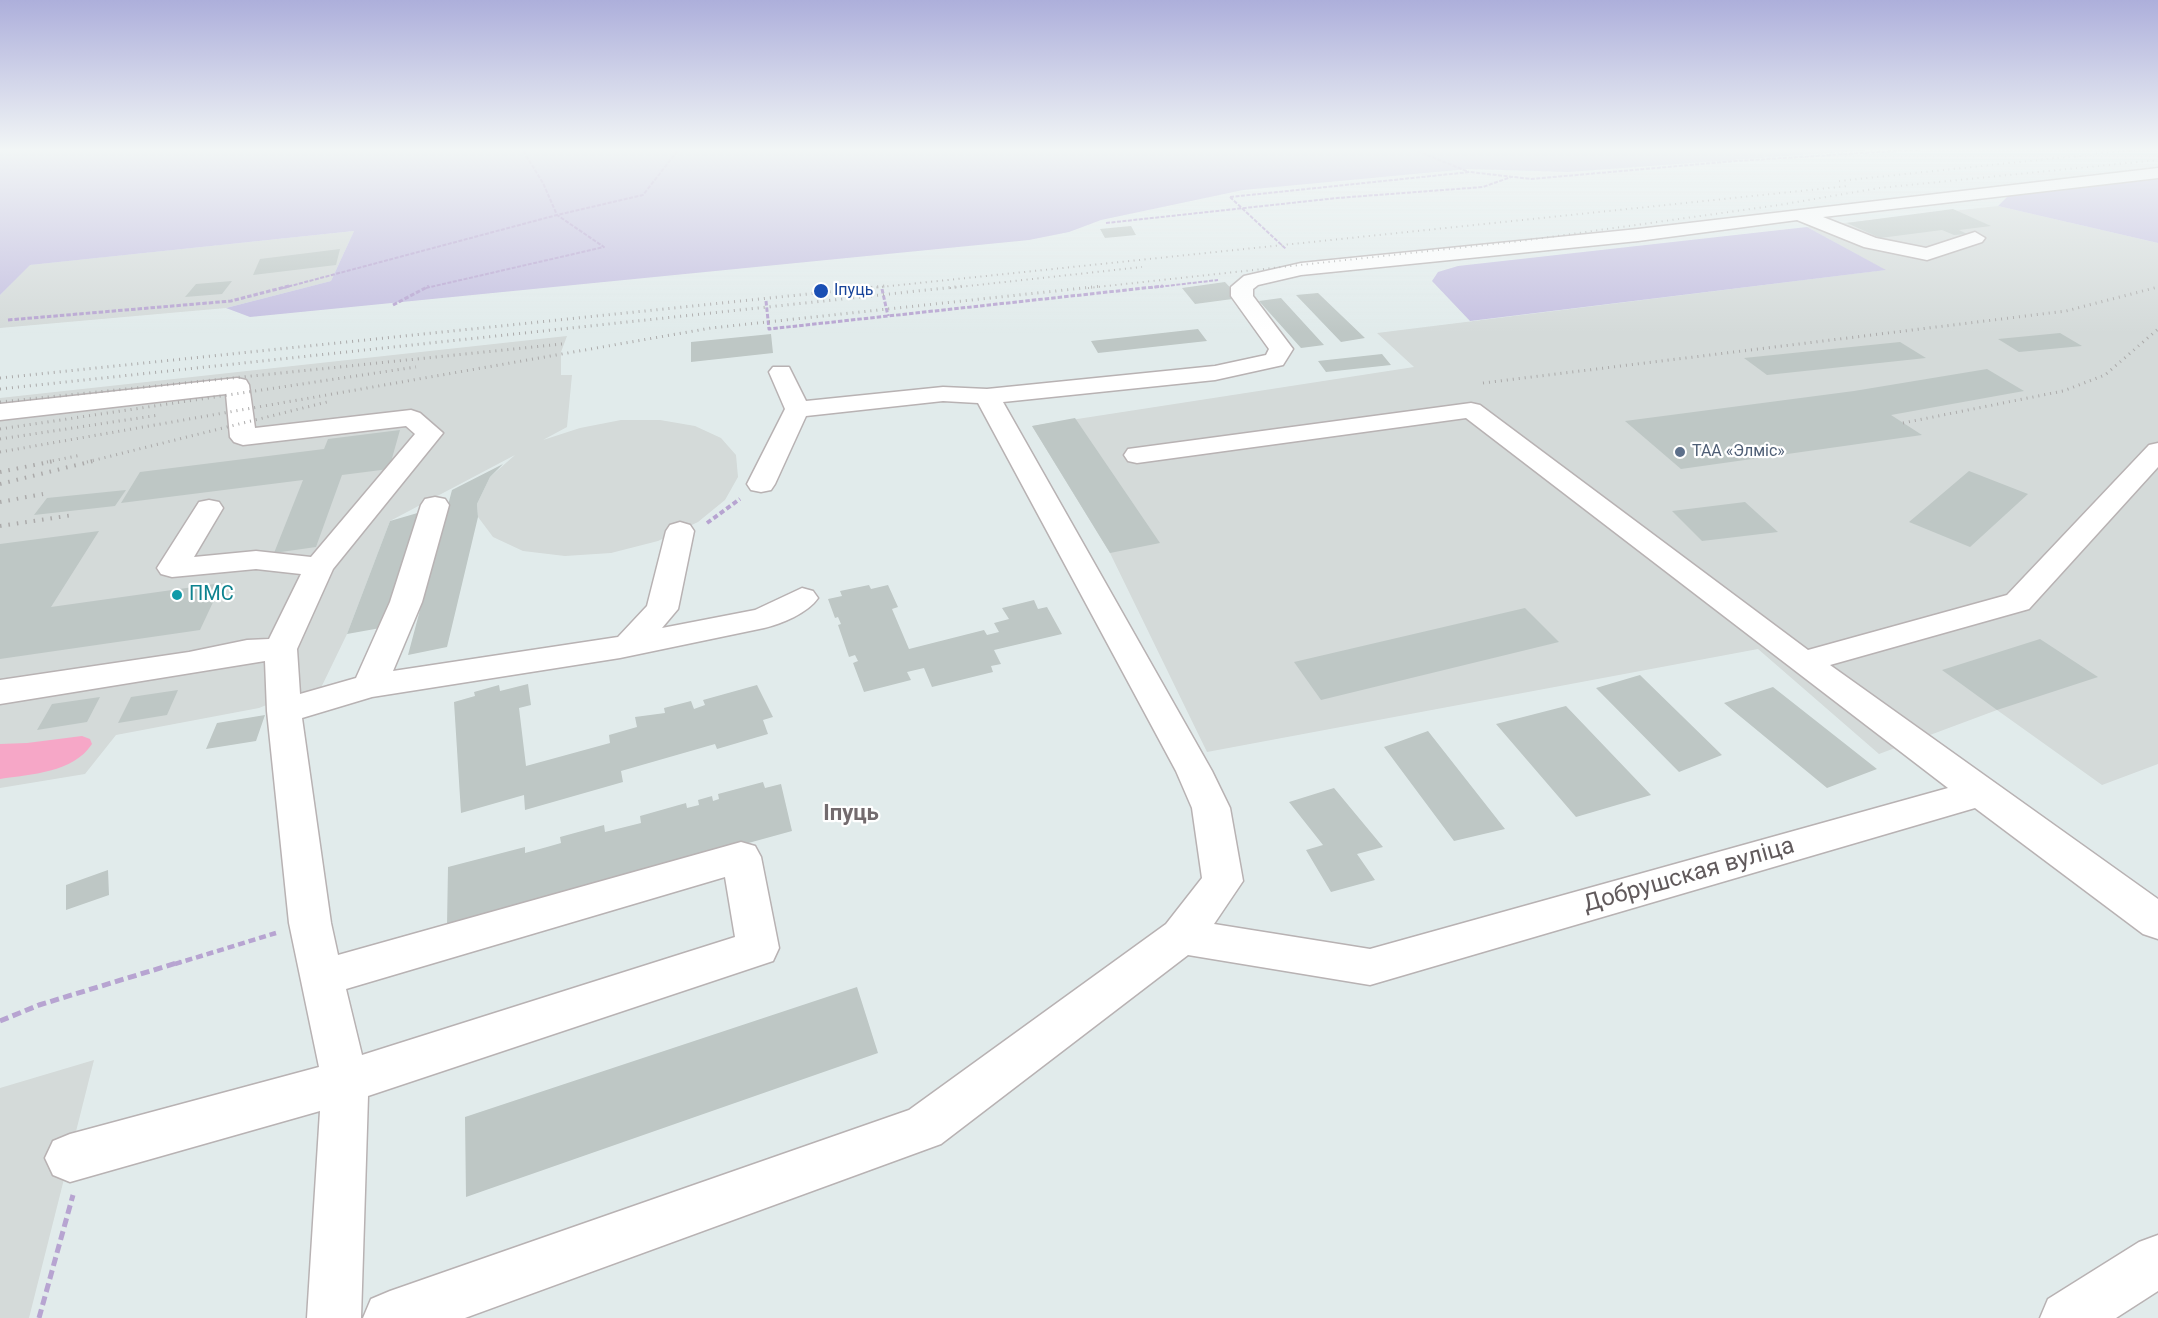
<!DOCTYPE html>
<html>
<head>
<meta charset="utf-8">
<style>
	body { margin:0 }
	canvas { display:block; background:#e1ebeb }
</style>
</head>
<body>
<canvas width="2158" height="1318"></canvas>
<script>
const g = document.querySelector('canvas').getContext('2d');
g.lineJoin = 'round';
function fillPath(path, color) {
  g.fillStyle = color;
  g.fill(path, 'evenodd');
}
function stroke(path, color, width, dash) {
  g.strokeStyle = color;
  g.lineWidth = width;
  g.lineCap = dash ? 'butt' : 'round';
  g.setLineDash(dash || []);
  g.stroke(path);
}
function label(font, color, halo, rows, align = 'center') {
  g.font = font + ' Roboto,sans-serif';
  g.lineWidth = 4.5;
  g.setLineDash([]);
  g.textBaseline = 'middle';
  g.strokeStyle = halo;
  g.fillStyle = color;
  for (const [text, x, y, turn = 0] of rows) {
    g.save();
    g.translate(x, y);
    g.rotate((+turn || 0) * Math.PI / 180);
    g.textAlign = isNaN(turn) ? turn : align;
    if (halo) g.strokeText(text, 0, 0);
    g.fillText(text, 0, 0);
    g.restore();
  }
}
fillPath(new Path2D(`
	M1998,206L2158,243V764L2102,785L1997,710L1879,754L1758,649L1207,752L1110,553L1032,426L1414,367L1377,333L1885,270L1807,227Z
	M354,231L331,281L226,308L0,328V295L29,265Z
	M567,336L561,352V375H572L567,427L543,440L580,428L621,420H660L695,426L721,438L736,455L738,477L725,500L698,522L658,541L611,553L565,556L523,551L493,537L478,517L477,504L490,477L515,455L390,521L347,634L318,694L284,698L259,708L116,735L85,774L0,788V398Z
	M94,1060L29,1318H0V1088Z`), '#d4dad9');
fillPath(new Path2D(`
	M0,149H1885L1568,172L1468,169L1243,190L1101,220L1069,232L1029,240L250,317L226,308L331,281L354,231L30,265L0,295Z
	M2158,179V243L1998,206L2008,196Z
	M1807,227L1886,270L1470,321L1432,281L1438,272L1458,266Z`), '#c5c0e1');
fillPath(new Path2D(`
	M82,736L90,739L92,744C73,773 31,774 0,779V744L27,743Z`), '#f6a7c7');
fillPath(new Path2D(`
	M1953,209L1991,226L1959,230L1967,234L1954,235L1942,230L1880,238L1847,223Z
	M1131,226L1136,235L1105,238L1100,229Z
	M340,249L336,265L253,275L260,259Z
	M232,281L222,294L185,297L196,284Z
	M1225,282L1240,298L1195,304L1182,288Z
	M1318,293L1365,338L1341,342L1296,295Z
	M1281,298L1324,345L1301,348L1259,301Z
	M1198,329L1207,341L1098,353L1091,341Z
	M2060,333L2082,346L2019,352L1998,339Z
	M771,334L773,353L691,362V342Z
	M1900,342L1926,358L1767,375L1744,358Z
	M1382,354L1391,365L1326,372L1318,361Z
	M1987,369L2024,391L1891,415L1922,435L1681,469L1625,421L1854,391Z
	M1075,418L1160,543L1110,553L1032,426Z
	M400,430L389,469L342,475L316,547L274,553L303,480L121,503L140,472L324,449L328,439Z
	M503,464L490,477L477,504L478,517L447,647L408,655L452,490Z
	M1969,471L2028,494L1970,547L1909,522Z
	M126,490L115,506L34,515L47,498Z
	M1745,502L1778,532L1702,541L1672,511Z
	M421,512L386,627L347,634L390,521Z
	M99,531L51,607L222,583L200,630L0,659V544Z
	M869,585L871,589L888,585L898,607L892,609L909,649L984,630L987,635L999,632L994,623L1009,619L1002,608L1034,600L1038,609L1047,607L1062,634L994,650L1001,664L991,666L993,672L932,687L924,668L907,672L911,680L864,692L853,663L858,661L855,655L849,657L838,625L841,624L838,617L835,618L828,599L842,596L840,591Z
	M1525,608L1559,642L1321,700L1294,662Z
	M2040,639L2098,677L1997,710L1942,670Z
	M1640,675L1722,755L1679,772L1596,688Z
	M528,684L531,705L519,708L526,766L610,743L609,735L637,727L635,717L665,713L664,708L691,701L694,709L705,705L703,700L757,685L773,717L763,720L768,734L717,749L715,744L621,771L623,782L525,810L524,795L461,813L454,702L475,696L474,692L499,685L500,691Z
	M1773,687L1877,769L1827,788L1724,703Z
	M178,690L167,715L118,723L131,697Z
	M100,697L87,722L37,730L52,704Z
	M1566,706L1651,795L1576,817L1496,724Z
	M265,715L256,741L206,749L217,723Z
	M1428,731L1505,829L1454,841L1384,747Z
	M763,782L765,788L781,784L792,831L447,926L448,867L525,847V853L547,847L561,843L560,837L604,825L605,832L641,823L640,816L686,803L687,808L699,805L698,800L712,796L713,801L719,799L718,794Z
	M1334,788L1383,847L1357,854L1375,880L1331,892L1306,850L1323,845L1289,802Z
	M108,870L109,895L66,910V885Z
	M857,987L878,1053L466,1197L465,1117Z`), '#bec7c5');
const minor = new Path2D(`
	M2158,168V178L1823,217L1876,238L1926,248L1975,232L1985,238L1982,242L1927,260L1864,247L1797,220L1638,241L1301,275L1258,285L1253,289V296L1293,349L1283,365L1215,380L1003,402L1212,771L1230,808L1243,881L1214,924L1370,949L1948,788L1466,418L1137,463L1128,461L1124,455L1128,449L1471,403L1480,405L1808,650L2007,595L2149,445L2158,443V467L2029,609L1830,665L2158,899V939L2143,934L1975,808L1370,985L1188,955L941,1144L465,1318H363L371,1299L390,1291L909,1110L1166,924L1202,878L1192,808L1176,771L978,403L943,401L806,416L775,484L771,490L761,492L751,490L747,484L785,409L769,372L773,367H789L806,401L943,387L987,389L1215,366L1266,355L1269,349L1231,296V287L1244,276L1301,263L1638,229Z
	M237,378L246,380L249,385L255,428L411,410L420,413L443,433L333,569L297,649L300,694L356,678L390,602L421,505L425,499L435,497L445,499L449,505L422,602L393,671L618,637L647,606L666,531L670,525L680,522L690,525L694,531L678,609L662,628L755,610L802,588L813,591L818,598C808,613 781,624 764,628L620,658L372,697L302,718L331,923L338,955L741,842L755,846L761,857L779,948L773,961L368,1096L361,1318H307L320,1111L70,1182L53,1175L45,1158L53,1141L70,1134L319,1067L289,923L267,711L265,661L0,704V680L189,652L247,640L269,639L301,574L256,569L172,577L161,574L157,568L199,502L209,500L219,502L223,508L194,557L256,551L311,557L415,434L406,426L243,445L234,442L230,437L226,394L0,420V404ZM725,877L735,937L362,1055L346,989Z
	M2158,1235V1291L2116,1318H2040L2048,1299L2139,1242Z`);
stroke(minor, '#b8b2b3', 3);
stroke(new Path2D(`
	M1412,149L1469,172
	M1230,197L1470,172L1531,179L1735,161L1928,149
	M1230,197L1286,249
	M1106,223L1337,198L1483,187L1511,177
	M283,288L557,215L543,183L522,149
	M426,288L604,247L557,215L643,195L679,149
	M1149,288L1218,280`), '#b7a4d1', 2, [4, 1.5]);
stroke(new Path2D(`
	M882,289L888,316
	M766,301L769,329L1163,286
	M393,305L429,286
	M8,320L231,301L289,286`), '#b7a4d1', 3, [4.5, 2]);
stroke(new Path2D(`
	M707,523L740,499`), '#b7a4d1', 4, [5, 3]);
stroke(new Path2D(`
	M175,964L276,933`), '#b7a4d1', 4.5, [7, 4]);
stroke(new Path2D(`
	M0,1021L39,1005L180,962
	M39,1318L73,1195`), '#b7a4d1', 5, [9, 4.5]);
fillPath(minor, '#fff');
stroke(new Path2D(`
	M1839,181L2143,149
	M871,288L1848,186
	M950,288L1142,267
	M1088,288L1521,241L1779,205L1879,188L2158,160`), '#abaaaa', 2, [1, 4.5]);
stroke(new Path2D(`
	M0,378L885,286
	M1483,383L2066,311L2158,287
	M0,389L964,286
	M0,402L562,344
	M1903,423L2063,391L2105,375L2158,329
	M0,429L416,367
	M0,439L159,415
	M0,452L711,328L1102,286
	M47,462L81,455
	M87,462L331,401`), '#abaaaa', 3, [1, 5]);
stroke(new Path2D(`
	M0,472L54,461
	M0,484L93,461
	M0,502L43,494
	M0,526L73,515`), '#abaaaa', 4, [1.5, 7]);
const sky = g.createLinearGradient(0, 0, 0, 333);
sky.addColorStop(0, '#adafdb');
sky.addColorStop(0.45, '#f2f6f6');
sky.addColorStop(1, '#f2f6f600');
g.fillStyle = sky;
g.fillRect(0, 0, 2158, 333);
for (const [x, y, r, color] of [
	[821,291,8,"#1a4fb4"],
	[1680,452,6,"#5c6f8a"],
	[177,595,6,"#0f9aa8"]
]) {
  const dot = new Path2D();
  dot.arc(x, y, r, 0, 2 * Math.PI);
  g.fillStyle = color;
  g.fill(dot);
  stroke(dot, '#fff', 2);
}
label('16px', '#164399', '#fff', [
	["Іпуць",834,291]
], 'left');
label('16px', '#4e5e75', '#fff', [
	["ТАА «Элміс»",1692,452]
], 'left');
label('20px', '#0d838f', '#fff', [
	["ПМС",189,595]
], 'left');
label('bold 22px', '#736b6e', '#fff', [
	["Іпуць",851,814]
]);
label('24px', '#615a5c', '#fff', [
	["Добрушская вуліца",1689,876,-16]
]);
</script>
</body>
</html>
